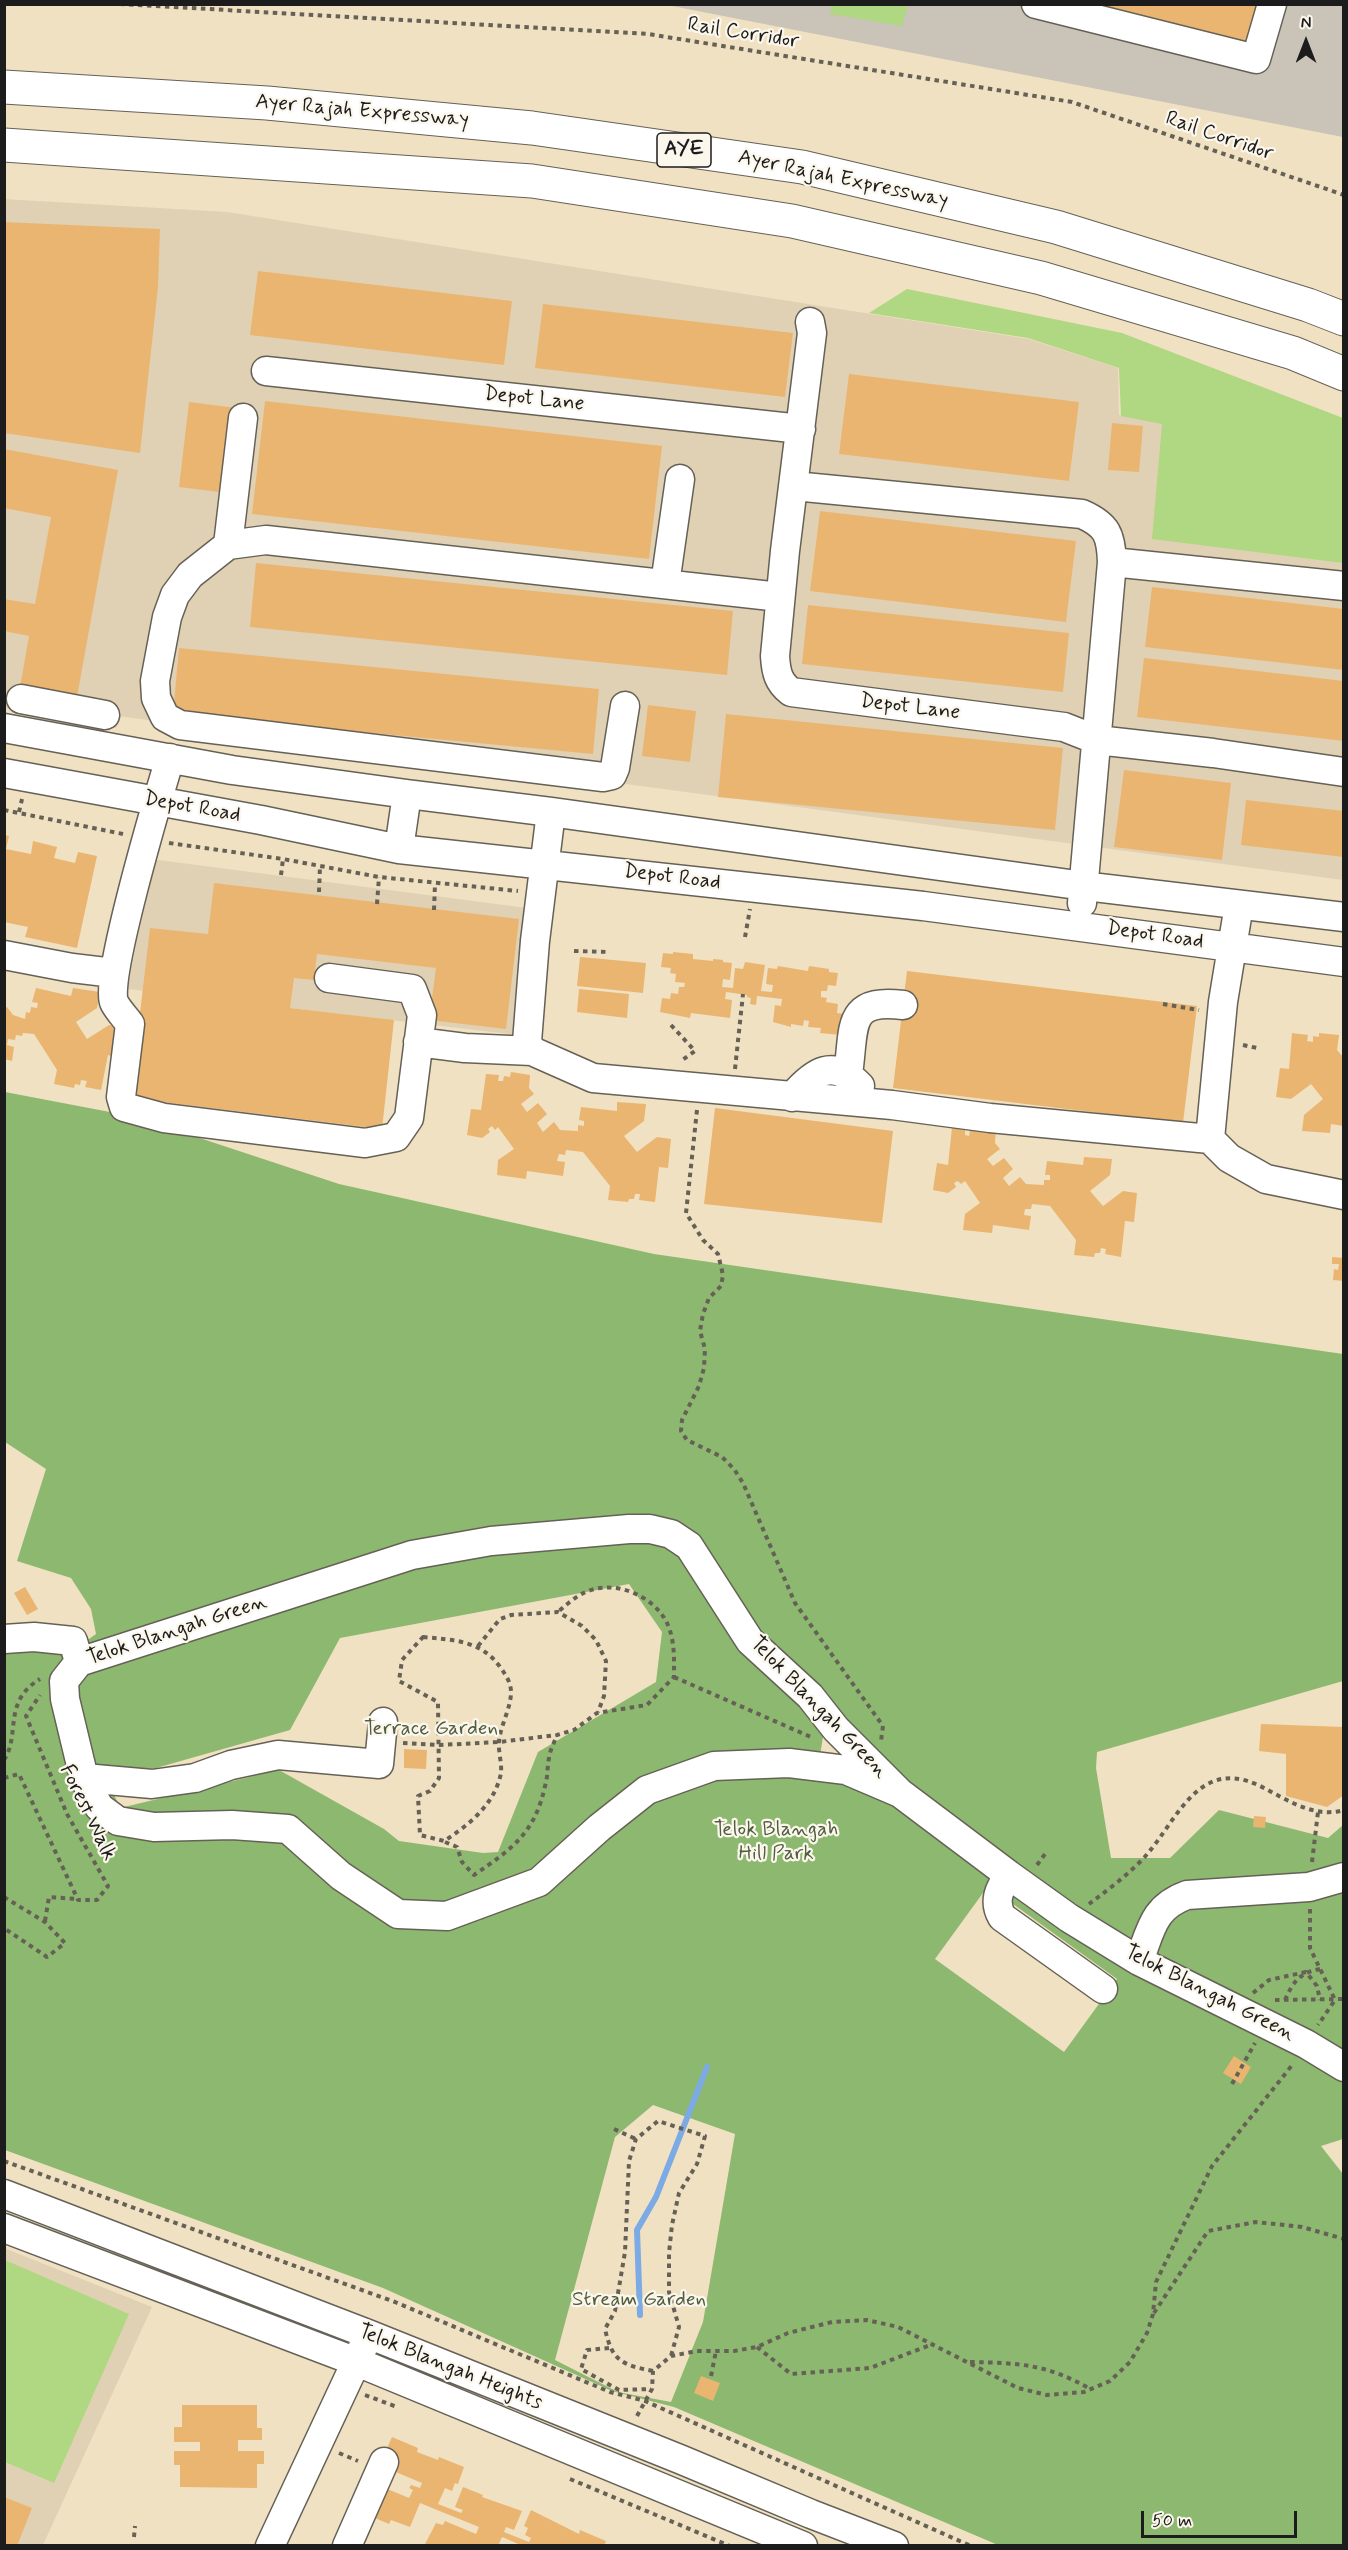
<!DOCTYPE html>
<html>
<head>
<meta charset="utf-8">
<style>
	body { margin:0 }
	#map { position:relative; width:1348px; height:2550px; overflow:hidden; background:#f0e1c2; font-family:Mynerve,sans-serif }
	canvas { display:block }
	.frame { position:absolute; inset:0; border:6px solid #1c1c1c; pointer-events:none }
	.north { position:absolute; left:1276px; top:12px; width:60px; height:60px; -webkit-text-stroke:4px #fbf7ec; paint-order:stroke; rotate:0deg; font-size:16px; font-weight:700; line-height:24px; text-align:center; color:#1c1c1c }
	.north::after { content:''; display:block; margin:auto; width:21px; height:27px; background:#1c1c1c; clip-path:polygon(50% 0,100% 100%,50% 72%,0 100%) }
	.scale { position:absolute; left:1141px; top:2511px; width:156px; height:27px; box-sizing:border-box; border:3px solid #1c1c1c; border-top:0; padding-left:8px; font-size:18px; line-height:21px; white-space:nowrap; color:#1c1c1c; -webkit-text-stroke:4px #fbf7ec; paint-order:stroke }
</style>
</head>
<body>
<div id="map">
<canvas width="1348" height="2550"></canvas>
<div class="frame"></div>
<div class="north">N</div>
<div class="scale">50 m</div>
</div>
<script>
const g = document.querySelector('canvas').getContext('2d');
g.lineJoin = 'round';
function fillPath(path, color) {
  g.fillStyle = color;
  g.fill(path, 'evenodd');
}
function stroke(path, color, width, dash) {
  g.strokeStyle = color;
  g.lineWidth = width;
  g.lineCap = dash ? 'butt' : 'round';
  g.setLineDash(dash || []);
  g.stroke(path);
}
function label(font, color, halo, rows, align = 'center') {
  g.font = font + ' Mynerve,sans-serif';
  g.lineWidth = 4.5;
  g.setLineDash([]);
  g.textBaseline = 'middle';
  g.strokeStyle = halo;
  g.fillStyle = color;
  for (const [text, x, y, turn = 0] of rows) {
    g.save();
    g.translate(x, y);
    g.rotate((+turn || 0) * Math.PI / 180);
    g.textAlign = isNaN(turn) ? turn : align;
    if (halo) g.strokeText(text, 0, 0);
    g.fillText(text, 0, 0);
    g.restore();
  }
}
fillPath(new Path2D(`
	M4,199L227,212L1029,339L1118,368L1119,415L1162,423L1343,562V880L118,716L116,728L5,708Z
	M151,859L527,908L518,1035L128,989Z
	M4,2248L152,2307L43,2545H5Z`), '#e1d1b4');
fillPath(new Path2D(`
	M667,5H1343V137Z`), '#c9c3b8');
fillPath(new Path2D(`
	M832,5V4L908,5L902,26L830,14Z
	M907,289L1122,333L1343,418V563L1152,539L1162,424L1121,416L1119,368L1028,338L869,313Z
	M5,2260L129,2314L54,2483L5,2462Z`), '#b0d781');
fillPath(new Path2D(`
	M5,1092L136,1117L339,1184L654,1254L1343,1354V1681L1097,1752L1096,1768L1111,1858H1170L1219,1810L1328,1838L1343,1825V2139L1321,2146L1343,2174V2545H998L674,2407L612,2391L383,2288L5,2150V1653L75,1649L96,1634L91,1609L71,1578L17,1561L46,1469L5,1442ZM629,1584L662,1632L656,1682L538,1752L498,1852L483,1853L399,1841L384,1829L279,1770L120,1808L105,1774L156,1768L290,1730L340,1638ZM845,1718L846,1719L904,1782L817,1774L823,1737ZM988,1886L1117,1979L1064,2052L935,1959ZM653,2105L735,2134L703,2322L671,2402L618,2392L555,2360L615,2137Z`), '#8cb86f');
stroke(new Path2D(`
	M640,2315L637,2230L656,2197L707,2067`), '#7baae5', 6);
fillPath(new Path2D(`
	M1072,4H1262L1247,54Z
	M4,222L160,229L158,287L140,453L4,433Z
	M258,271L512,301L504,365L250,335Z
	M543,304L793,333L785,397L535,368Z
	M849,374L1079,402L1069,481L839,454Z
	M265,401L662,446L649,559L252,514Z
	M189,402L237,408L227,493L179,487Z
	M1112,423L1143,426L1139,472L1108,470Z
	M4,449L118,470L77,697L20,687L29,636L4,631V599L35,604L51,517L4,508Z
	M820,511L1076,541L1066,622L810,591Z
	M256,563L733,611L727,675L250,627Z
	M1152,587L1344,609V670L1145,647Z
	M808,605L1069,633L1063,692L802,664Z
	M179,648L599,689L593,754L173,714Z
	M1144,658L1344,681V741L1137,717Z
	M648,705L696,711L690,762L642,756Z
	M726,714L1063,748L1055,830L718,797Z
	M1124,770L1231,783L1222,860L1114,847Z
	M1246,800L1344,811V857L1241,845Z
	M4,835L9,836L6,849L31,854L33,841L57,847L54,858L75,863L78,852L97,856L77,948L25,937L28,927L4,922Z
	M214,883L519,919L506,1029L429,1020L436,968L317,954L314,980L294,978L290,1008L394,1020L382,1129L130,1098L150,928L208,934Z
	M673,952L693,954V959L713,961V959L723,960V962L732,963L730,980L723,979L722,987L733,988L735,968L743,969L745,962L765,965L761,991L772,992L773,985L766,984L768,968L777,969L778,966L808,971L809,966L829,969V972L838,973L836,986L828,985L827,991H821V997L827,998L826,1002L838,1004L837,1013L844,1014L841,1035L820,1033L821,1028L808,1027L809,1021L804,1020L803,1026L791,1024V1027L773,1022L775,1005L781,1006L782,999L757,996L756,1005L750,1004L751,998L747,997V995L726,992L725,999L732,1000L730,1018L691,1013L690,1018L660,1012L662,998L670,999L671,993L678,994L679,987H684L685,983L675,982L676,974L670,973L671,968L661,967L663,953L673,954Z
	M580,957L646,963L643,993L577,986Z
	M907,971L1197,1006L1183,1123L893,1088Z
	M36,988L71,996L73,988L100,992L97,1008L76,1022L87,1039L109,1025L123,1028L117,1057L108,1055L101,1090L85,1087L87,1081L81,1080L80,1085L75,1084L74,1088L54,1084L57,1070L34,1034L23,1033L22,1036L16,1035L15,1040L8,1039L7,1045L14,1047L12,1061L4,1059V1009L7,1007L13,1015L25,1019L26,1012L30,1013L31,1007L37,1008L38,1003L32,1002Z
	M579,989L629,994L627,1018L577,1012Z
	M1292,1033L1308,1035L1307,1041L1313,1042V1036L1319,1037V1033L1339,1035L1337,1050L1344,1058V1126L1331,1124L1330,1133L1302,1131L1304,1115L1323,1099L1311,1084L1291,1099L1276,1097L1280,1068L1289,1069Z
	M511,1072L530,1075L529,1088L534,1094L521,1104L527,1112L538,1103L547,1114L537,1123L543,1132L554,1122L560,1130L578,1131V1125L584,1126V1121L579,1120L581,1107L617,1111V1102L646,1104L644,1121L624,1136L637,1152L657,1137L671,1139L668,1168L659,1167L655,1202L639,1200L640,1194H635L634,1199H629L628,1202L608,1200L610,1186L583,1152L566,1150L565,1155L559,1154L557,1161L565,1162L563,1176L527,1171L526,1179L497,1175L498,1160L514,1149L498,1127L495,1130L492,1126L488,1129L490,1132L482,1138L467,1135L471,1109L481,1110L486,1074L499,1075L498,1081H503L504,1076L510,1077Z
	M715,1108L893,1131L882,1223L704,1204Z
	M977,1127L996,1129L995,1143L1000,1149L987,1159L993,1166L1004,1158L1013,1169L1003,1178L1009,1186L1020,1177L1026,1184L1044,1185V1180H1050V1175H1045L1047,1161L1083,1165L1084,1157L1112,1159L1110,1175L1090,1191L1103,1206L1123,1191L1137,1193L1134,1222L1125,1221L1121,1257L1105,1254L1106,1249L1101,1248L1100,1253H1095L1094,1257L1074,1255L1076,1240L1050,1206L1032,1204L1031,1209H1025L1024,1215L1031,1216L1029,1230L993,1225L992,1233L963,1230L965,1214L980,1203L965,1181L961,1184L958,1181L954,1183L956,1187L948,1193L933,1190L937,1163L948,1165L952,1128L965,1130V1135L969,1136L970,1130L976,1131Z
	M1332,1257L1344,1258V1281L1333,1280L1334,1269L1338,1270L1339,1264H1332Z
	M25,1587L38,1609L27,1615L14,1593Z
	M1261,1724L1344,1727V1795L1327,1807L1286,1796V1754L1259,1751Z
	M404,1749L427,1750L426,1769L404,1768Z
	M1254,1816L1266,1817L1265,1828L1253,1827Z
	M1234,2056L1251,2067L1241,2084L1223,2073Z
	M701,2376L720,2383L713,2401L694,2393Z
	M182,2405H257V2428H262V2440H238V2451H264V2464H257V2488L180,2487V2465H174V2451H200V2442H174V2427H182Z
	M392,2437L418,2448L417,2452L438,2460L439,2457L464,2467L458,2484L455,2483L452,2491L445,2488L438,2504L461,2513L463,2510L455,2507L463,2487L483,2495L482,2497L522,2511L514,2530L506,2527L504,2532L529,2542L531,2538L525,2535L528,2528L524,2526L531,2510L579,2534L580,2530L606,2541L604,2546H523L502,2537L498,2546H424L436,2523L443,2525L445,2521L476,2534L479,2527L420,2503L410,2527L391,2520L389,2524L363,2513L385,2488L409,2498L413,2490L409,2488L411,2485L420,2488L422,2483L391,2470L385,2453Z
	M4,2497L32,2508L17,2546H4Z`), '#eab571');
const minor = new Path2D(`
	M1036,4L1256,59L1272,4
	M810,322L812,333L785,551L775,656C776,672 778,682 791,692L1064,727L1097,740L1213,753L1344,772
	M266,371L801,429
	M794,486L1082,514C1107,525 1111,535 1112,562L1082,903
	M228,545L243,418
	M1112,562L1344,586
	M665,584L680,479
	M21,699L105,715
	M625,706L615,768L612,775L603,777L180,725L165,717L156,698L155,681L167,617L175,595L190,575L228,545L266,540L780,597
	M4,728L232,770L407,794L551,812L1084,886L1344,917
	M170,758C160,792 104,979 114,1002C117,1009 125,1017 130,1024L121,1097L124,1107L164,1118L365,1143L396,1137L409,1118L422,1015L412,989L329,978
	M4,773L261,820L399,849L923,906L1344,962
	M399,849L407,794
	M4,955L72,968L114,973
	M418,1042L465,1048L532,1051L593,1078L892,1105L990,1118L1210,1139L1229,1158L1266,1179L1344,1195
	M532,1051L527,1042L535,941L551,812
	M848,1074C855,1028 845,998 903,1005
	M792,1097C814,1071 833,1058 860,1086
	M1210,1139L1223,1002L1239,905
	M4,1639L34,1637L73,1641L79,1662
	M84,1778L152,1784L195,1778L231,1765L278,1755L379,1764L383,1722
	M900,1793L846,1770L789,1763L714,1766L647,1790L599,1828L539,1882L447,1916L398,1914L341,1876L288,1829L232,1825L154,1827L118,1821L99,1807L84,1778L65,1699L64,1681L79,1662L412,1555L491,1541L629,1529H650L671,1534L689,1546L750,1641L810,1696L836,1729L900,1793L1009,1875L1069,1918L1139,1961L1306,2044L1344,2067
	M1009,1875C999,1889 993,1901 1002,1917L1103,1989
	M1139,1961C1151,1930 1153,1907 1187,1895L1309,1887L1344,1877
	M4,2194L368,2334L682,2460L811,2514L894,2546
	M4,2228L357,2362L803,2546
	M270,2546L364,2345
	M347,2546L384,2462`);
const highway = new Path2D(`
	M4,87L267,103L532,128L802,167L1056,227L1308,305L1344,319
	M4,145L532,181L792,221L1041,278L1293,353L1344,374`);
stroke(minor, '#666156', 31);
stroke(highway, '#666156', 35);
stroke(new Path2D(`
	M120,4L648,34L1072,102L1344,195
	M4,810L123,834
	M19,812L22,799
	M169,843L283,859L379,877L518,891
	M281,875L283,859
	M319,892L320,866
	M377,904L379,877
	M434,910L435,884
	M745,937L750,909
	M574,951L610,952
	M1163,1004L1199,1010
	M671,1025L695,1051L681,1061
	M1243,1045L1257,1048
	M735,1069L743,994
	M697,1110L686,1213L703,1240L718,1254L723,1275L721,1286L709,1298L703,1314L700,1331L705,1349L704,1368L699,1386L682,1420L681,1431L687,1440L722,1457L734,1469L743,1483L795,1603L883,1726L881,1741
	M423,1637C453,1640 481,1640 500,1667C506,1675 511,1683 511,1692C511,1708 501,1724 499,1741C498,1751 502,1763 501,1773C495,1804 469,1825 444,1841L420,1835L418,1796L430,1791L439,1778L438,1702L399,1681L402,1660Z
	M478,1646L500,1619L511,1615L558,1612L582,1626L596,1640L606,1661L604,1696L598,1712
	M674,1677L811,1737
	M403,1743L440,1745L499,1742L557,1735L574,1730L597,1713L647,1705L674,1677C674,1658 675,1640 667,1623C654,1596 616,1580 588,1591C576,1596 567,1604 558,1612
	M4,1760C21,1734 2,1702 40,1679
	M4,1778L19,1774L78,1900H97L108,1886L67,1814L26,1716L40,1695
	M445,1842L457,1847L462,1862L474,1875C512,1849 535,1833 545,1786C548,1777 547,1767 549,1758C550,1750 554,1743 557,1735
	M1312,1862L1318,1812
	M1037,1865L1045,1854
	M4,1897L45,1922L65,1943L47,1957L4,1928
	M1089,1904C1109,1889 1132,1872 1148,1853C1178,1818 1199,1758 1258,1785C1285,1798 1312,1819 1344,1810
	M1310,1909V1948L1335,2000L1318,2025
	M45,1921L49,1897L77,1899
	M1253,1993L1269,1980L1306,1972L1317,1986L1320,2000
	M1275,2000L1344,1999
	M1285,2000C1293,1982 1299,1973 1320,1969
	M1232,2084L1255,2043
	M614,2129L636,2139
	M4,2161L395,2302L610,2392L645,2401L971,2546
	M1154,2313L1208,2231L1256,2222L1302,2227L1344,2239
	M757,2347L791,2374L870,2368L933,2344
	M609,2348L587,2350L581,2369L619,2390L651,2389
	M970,2362C1019,2363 1047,2364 1090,2389
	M653,2371C622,2365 612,2361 605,2329L615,2311L625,2252L629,2161L636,2139L658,2121L705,2136L697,2164L679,2193L672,2225L669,2253V2292L679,2327L671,2356
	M711,2376L716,2351
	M365,2395L397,2407
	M637,2416L652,2389L653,2371L671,2356L697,2351H734L757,2347L788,2333L832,2322L867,2320L898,2327L1018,2388L1047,2395L1084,2392L1110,2381L1130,2362L1147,2333L1153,2314L1156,2282L1212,2166L1293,2064
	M339,2453L358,2461
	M570,2479L730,2546
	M134,2537L135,2526`), '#666156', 4, [4.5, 4.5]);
stroke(minor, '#fff', 28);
stroke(highway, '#fff', 33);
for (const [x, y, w] of [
	[684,150,54]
]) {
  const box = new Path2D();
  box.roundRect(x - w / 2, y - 17, w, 34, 4.5);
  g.fillStyle = '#fbf7ec';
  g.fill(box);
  stroke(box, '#1c1c1c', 1.5);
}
label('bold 20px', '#1c1c1c', null, [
	["AYE",684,150]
]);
label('21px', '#1c1c1c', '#fbf7ec', [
	["Rail Corridor",743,34,9],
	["Ayer Rajah Expressway",362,112,5],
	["Rail Corridor",1219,137,19],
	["Ayer Rajah Expressway",843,180,12],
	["Depot Lane",534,400,6],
	["Depot Lane",910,708,7],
	["Depot Road",192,808,10],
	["Depot Road",672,878,7],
	["Depot Road",1155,936,8],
	["Telok Blangah Green",177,1631,-18],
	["Telok Blangah Green",818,1708,46],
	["Forest Walk",87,1813,64],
	["Telok Blangah Green",1209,1994,27],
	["Telok Blangah Heights",450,2368,22]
]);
label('21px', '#505d3f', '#fbf7ec', [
	["Terrace Garden",431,1730],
	["Telok Blangah",776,1831],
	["Hill Park",776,1855],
	["Stream Garden",639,2301]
]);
</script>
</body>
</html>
